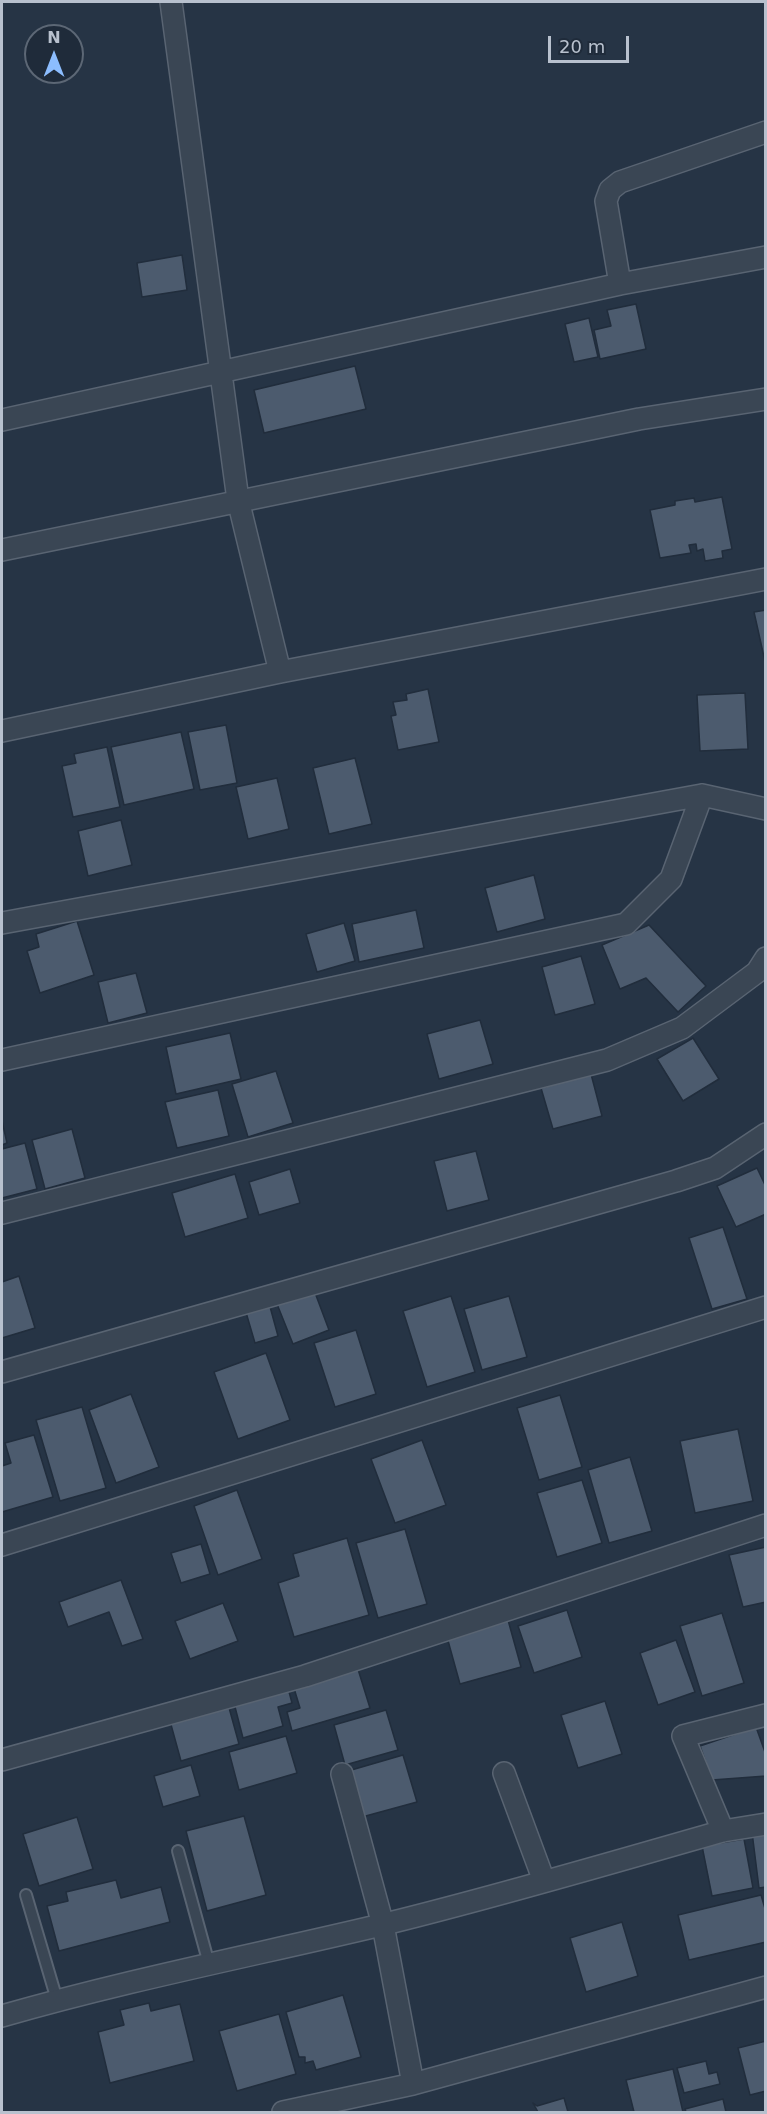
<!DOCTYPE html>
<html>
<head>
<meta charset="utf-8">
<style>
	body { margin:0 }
	#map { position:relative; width:767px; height:2114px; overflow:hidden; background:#263445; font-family:"DejaVu Sans",sans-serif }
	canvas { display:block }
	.frame { position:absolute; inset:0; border:3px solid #b8c1ce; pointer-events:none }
	.north { position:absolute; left:24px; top:24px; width:60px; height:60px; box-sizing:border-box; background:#1f2b3a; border:2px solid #5c6775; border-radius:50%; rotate:0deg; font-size:16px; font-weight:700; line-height:24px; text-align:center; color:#b8c1ce }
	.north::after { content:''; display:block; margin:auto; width:21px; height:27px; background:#8cbdfe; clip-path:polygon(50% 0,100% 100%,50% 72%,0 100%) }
	.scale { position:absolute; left:548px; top:36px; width:81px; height:27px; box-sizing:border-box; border:3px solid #b8c1ce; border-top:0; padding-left:8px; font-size:18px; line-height:21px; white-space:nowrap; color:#b8c1ce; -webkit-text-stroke:4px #1f2b3a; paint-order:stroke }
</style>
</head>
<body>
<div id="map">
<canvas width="767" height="2114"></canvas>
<div class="frame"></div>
<div class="north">N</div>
<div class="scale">20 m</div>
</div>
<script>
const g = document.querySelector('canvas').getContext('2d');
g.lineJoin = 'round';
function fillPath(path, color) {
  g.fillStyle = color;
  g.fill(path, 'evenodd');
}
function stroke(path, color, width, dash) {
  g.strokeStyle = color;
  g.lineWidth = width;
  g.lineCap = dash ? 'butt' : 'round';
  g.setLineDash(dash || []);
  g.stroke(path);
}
const building = new Path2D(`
	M182,255L187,290L142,297L137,263Z
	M636,304L646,349L600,359L594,330L611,326L607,310Z
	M589,318L598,357L574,362L565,324Z
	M355,366L366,409L264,433L254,390Z
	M722,497L732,549L722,551L723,558L705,561L703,549L697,551L696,544L689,545L691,553L660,558L650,510L675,505V501L694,498L695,502Z
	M766,610V666L754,612Z
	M428,689L439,742L398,750L391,716L396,715L393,702L407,700L406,694Z
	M745,693L748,749L700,751L697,695Z
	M226,725L237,783L200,790L188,732Z
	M181,732L194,789L124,805L111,747Z
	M107,747L120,807L73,817L62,766L76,763L74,754Z
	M355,758L372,824L329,834L313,768Z
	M277,778L289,829L248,839L236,787Z
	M121,820L132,865L88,876L78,831Z
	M534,875L545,919L497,932L485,888Z
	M416,910L424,948L359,962L352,924Z
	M77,921L94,975L40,993L27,951L39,947L36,934Z
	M344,923L355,961L317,972L306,934Z
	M649,925L706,986L678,1012L646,978L620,989L602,945Z
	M581,956L595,1004L555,1015L542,967Z
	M136,973L147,1013L108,1023L98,982Z
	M480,1020L493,1064L439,1079L427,1034Z
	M230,1033L241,1079L176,1094L166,1047Z
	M693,1038L719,1079L683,1101L657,1059Z
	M276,1071L293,1123L248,1137L232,1084Z
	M591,1074L602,1116L553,1129L541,1088Z
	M218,1090L229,1136L177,1148L165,1102Z
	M2,1121L7,1143L2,1145Z
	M72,1129L85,1178L45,1189L32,1140Z
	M25,1143L37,1189L2,1198V1149Z
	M476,1151L489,1200L447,1211L434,1161Z
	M757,1168L766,1187V1214L736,1227L717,1186Z
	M290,1169L300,1203L259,1215L249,1182Z
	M235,1174L248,1218L185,1237L172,1193Z
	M723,1227L747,1299L712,1309L689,1238Z
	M19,1276L35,1328L2,1338V1282Z
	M314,1290L329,1330L293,1344L277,1304Z
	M451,1296L475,1372L427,1387L403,1311Z
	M509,1296L527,1357L482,1370L464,1309Z
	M269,1303L278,1336L255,1343L245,1309Z
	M356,1330L376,1394L335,1407L314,1343Z
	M266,1353L290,1420L238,1439L214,1372Z
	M131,1394L159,1467L116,1483L89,1410Z
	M560,1395L582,1467L539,1480L517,1408Z
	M82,1407L106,1488L60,1501L36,1420Z
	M738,1429L753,1501L695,1513L680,1441Z
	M34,1435L53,1497L2,1512V1466L11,1463L5,1443Z
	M422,1440L446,1505L395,1523L371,1459Z
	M630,1457L652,1531L609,1543L588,1470Z
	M582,1480L602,1543L557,1557L537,1493Z
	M237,1490L262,1559L218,1575L194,1506Z
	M405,1529L427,1604L378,1618L356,1543Z
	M347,1538L369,1615L294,1637L278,1583L299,1576L293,1554Z
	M201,1544L210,1574L181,1583L171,1553Z
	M766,1547V1602L743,1607L729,1555Z
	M121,1580L143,1639L122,1646L109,1612L68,1627L59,1602Z
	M223,1603L238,1641L190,1659L175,1621Z
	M567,1610L582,1657L534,1673L518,1626Z
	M722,1613L744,1683L702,1696L680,1626Z
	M508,1620L521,1667L460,1684L447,1637Z
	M676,1640L695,1692L658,1705L640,1653Z
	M357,1666L370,1708L292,1731L287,1712L300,1708L293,1685Z
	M288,1688L292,1703L278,1707L283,1726L243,1738L234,1703Z
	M605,1701L622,1754L578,1768L561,1715Z
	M228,1704L239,1744L181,1761L170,1721Z
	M386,1710L398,1750L345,1765L334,1725Z
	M756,1727L766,1755V1776L712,1780L700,1746Z
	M286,1736L297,1773L239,1790L229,1752Z
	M403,1755L417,1802L362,1817L348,1771Z
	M191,1765L200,1796L163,1807L154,1776Z
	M244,1816L266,1895L207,1911L186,1831Z
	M77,1817L93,1869L39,1886L23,1834Z
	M766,1831V1887L759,1888L752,1832Z
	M744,1839L753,1888L712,1896L702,1846Z
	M116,1880L121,1898L161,1887L170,1922L59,1951L47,1906L68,1901L66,1892Z
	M761,1895L766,1912V1942L689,1960L678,1915Z
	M622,1922L638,1976L586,1992L570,1938Z
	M343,1995L361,2057L316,2070L313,2061L305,2063V2057H299L286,2012Z
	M149,2003L151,2011L180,2004L194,2061L110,2083L98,2032L124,2025L120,2010Z
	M279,2014L296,2074L237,2091L219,2031Z
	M766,2041V2091L750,2095L738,2048Z
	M706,2061L709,2074L717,2072L720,2084L684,2093L677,2068Z
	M673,2069L683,2112H634L626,2080Z
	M564,2098L568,2112H538L533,2103L537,2106Z
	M723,2099L726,2112H686L685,2109Z`);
fillPath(building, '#4c5b6e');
stroke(building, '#212d3c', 1.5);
const lane = new Path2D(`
	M178,1851L209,1964
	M26,1895L57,2000`);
const street = new Path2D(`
	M171,2L238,500L280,672
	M620,284L606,201L610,190L620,182L766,132
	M2,420L620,284L766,257
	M2,550L639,419L766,399
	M2,731L280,672L766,579
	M2,923L702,795L766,809
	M2,1060L626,924L671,879L702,795
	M2,1213L607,1060L682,1028L757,972L766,958
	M2,1372L676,1181L715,1168L766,1134
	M2,1545L766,1307
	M2,1760L305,1676L766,1525
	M504,1773L544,1881
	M342,1774L383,1925L413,2084
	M723,1831L683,1736L766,1715
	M2,2016C127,1980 255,1955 381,1925C496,1897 610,1863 723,1831L766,1824
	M283,2112L413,2084L766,1987`);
stroke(lane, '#596472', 14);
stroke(street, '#596472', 24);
stroke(lane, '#3a4654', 10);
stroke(street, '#3a4654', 21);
</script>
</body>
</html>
